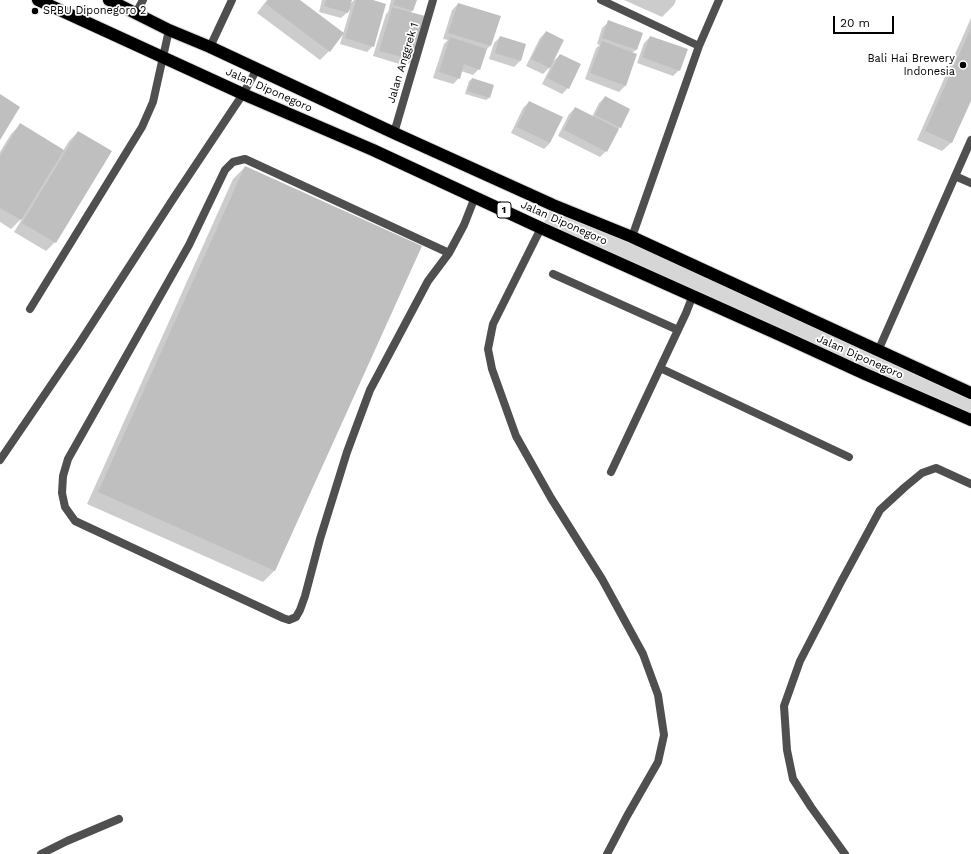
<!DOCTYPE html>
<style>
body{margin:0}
#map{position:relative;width:971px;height:854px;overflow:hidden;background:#fff;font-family:"Work Sans",sans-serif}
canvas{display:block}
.scale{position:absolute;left:833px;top:16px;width:61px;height:18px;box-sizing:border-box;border:2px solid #000;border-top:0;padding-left:5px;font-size:12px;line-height:14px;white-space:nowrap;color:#000;-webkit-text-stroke:3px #fff;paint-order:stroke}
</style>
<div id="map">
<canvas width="971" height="854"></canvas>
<div class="scale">20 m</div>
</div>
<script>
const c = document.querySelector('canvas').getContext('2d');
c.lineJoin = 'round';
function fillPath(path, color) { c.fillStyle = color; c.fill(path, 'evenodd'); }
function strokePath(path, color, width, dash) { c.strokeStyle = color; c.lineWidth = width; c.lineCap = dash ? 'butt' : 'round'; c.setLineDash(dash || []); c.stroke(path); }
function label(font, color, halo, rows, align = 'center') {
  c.font = font + ' "Work Sans",sans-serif'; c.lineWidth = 3.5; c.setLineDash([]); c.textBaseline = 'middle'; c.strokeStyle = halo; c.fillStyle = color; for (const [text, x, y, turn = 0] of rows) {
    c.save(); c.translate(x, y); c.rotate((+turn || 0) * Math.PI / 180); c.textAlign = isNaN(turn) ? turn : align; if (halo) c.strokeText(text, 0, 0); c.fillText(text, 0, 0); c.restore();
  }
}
fillPath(new Path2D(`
 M553,205L971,393V420L541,228Z`), '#d6d6d6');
fillPath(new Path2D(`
 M267,0H299L329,51L320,60L257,13Z
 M322,0H351L349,5L354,0H369L373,46L367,52L340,44L350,10L341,18L319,12Z
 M391,0H416L413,10L410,13L412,60L406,66L373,56L386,14L388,12Z
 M624,0H676L674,5L662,17Z
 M458,4L490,46L485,51L479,69L473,75L461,71L459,78L453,84L433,78L444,44L448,40L443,39L452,10Z
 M971,18V99L952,142L942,151L917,140Z
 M609,22L636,50L632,53L636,55L625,86L619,92L585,79L596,48L600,45L597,44L602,28Z
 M546,32L552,62L560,55L568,88L562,94L542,84L551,66L543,74L526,66L540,38Z
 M500,37L525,45L520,61L514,67L489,59L494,43Z
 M650,37L679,70L673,76L637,63L644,43Z
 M472,79L489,98L486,100L465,94L469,81Z
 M605,97L620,127L617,130L606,151L600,157L558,136L569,114L575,108L592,117L599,103Z
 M529,102L550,143L544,149L511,133L523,108Z
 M20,125L63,151L69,141L78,132L55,242L46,251L14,232L22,219H21L11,229L0,222V152L11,134Z
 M245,167L275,570L263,582L87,504L233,179Z`), '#0003');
fillPath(new Path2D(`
 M268,0H300L344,33L330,52L266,4Z
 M326,0H352L348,13L324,6Z
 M356,0H373L386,4L374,47L345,38Z
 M395,0H417L413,11L393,5Z
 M458,3L501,16L491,46L448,33Z
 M392,7L425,16L413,60L379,51Z
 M608,20L643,33L637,50L602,38Z
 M971,28V101L952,143L925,131Z
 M546,31L564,40L550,68L531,59Z
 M500,36L526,44L521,61L495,53Z
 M650,36L688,49L680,71L642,57Z
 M450,37L487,49L480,70L464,64L460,79L439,72Z
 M602,41L637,54L626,86L590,73Z
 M560,54L581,64L569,89L547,78Z
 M472,78L494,85L490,98L467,91Z
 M0,94L20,107L0,140Z
 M605,96L630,109L621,128L595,115Z
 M529,101L563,117L550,143L517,127Z
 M575,107L619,129L607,152L564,130Z
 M20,123L64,150L21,220L0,208V156Z
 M78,131L112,151L56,243L22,223Z
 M245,166L422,246L275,571L98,492Z`), '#bfbfbf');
const highway = new Path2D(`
 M38,0L243,94L373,150L541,228L780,335L865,374L971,420
 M109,0L169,30L210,47L394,133L553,205L632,237L971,393`);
strokePath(highway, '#dbdbdb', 14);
strokePath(new Path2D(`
 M136,13L143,0
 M210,47L232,0
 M955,176L971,183
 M541,228L493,324L488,349L492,369L516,436L551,498L602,579L643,654L658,695L664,735L658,762L627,816L607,854
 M449,253L245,159L233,162L225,170L189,245L68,459L63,476L62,493L65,507L75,521L283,618L289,620L296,617L300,610L305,596L320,539L347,452L370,390L428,281L449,253L464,225L475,197
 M553,274L678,330
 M878,351L971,140
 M660,368L849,457
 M611,472L686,313L693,295
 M41,854L67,841L119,819
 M845,854L811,807L793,779L787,750L784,706L800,661L841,582L880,510L905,487L922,473L936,468L971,484`), '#4f4f4f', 8);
strokePath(new Path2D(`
 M601,0L699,46L632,237
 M699,46L719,0
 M394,133L433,0
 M30,309L142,127L153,102L169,30
 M0,460L77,347L175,196L243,94L257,69`), '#4f4f4f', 8);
strokePath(highway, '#000', 12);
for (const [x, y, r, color] of [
 [35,11,4,"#000"],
 [963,65,4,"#000"]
]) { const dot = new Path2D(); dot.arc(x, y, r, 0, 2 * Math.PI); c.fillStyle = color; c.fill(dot); strokePath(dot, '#fff', 1.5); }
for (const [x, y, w] of [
 [504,210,14]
]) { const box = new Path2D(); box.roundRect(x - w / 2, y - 8, w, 16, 3); c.fillStyle = '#fff'; c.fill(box); strokePath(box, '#000', 1); }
label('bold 10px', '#000', null, [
 ["1",504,210]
]);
label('11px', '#000', '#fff', [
 ["SPBU Diponegoro 2",43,11],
 ["Bali Hai Brewery",955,59,"right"],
 ["Indonesia",955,72,"right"]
], 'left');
label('11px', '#000', '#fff', [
 ["Jalan Anggrek 1",403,63,-73],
 ["Jalan Diponegoro",269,90,24],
 ["Jalan Diponegoro",564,223,24],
 ["Jalan Diponegoro",860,357,24]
]);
</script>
